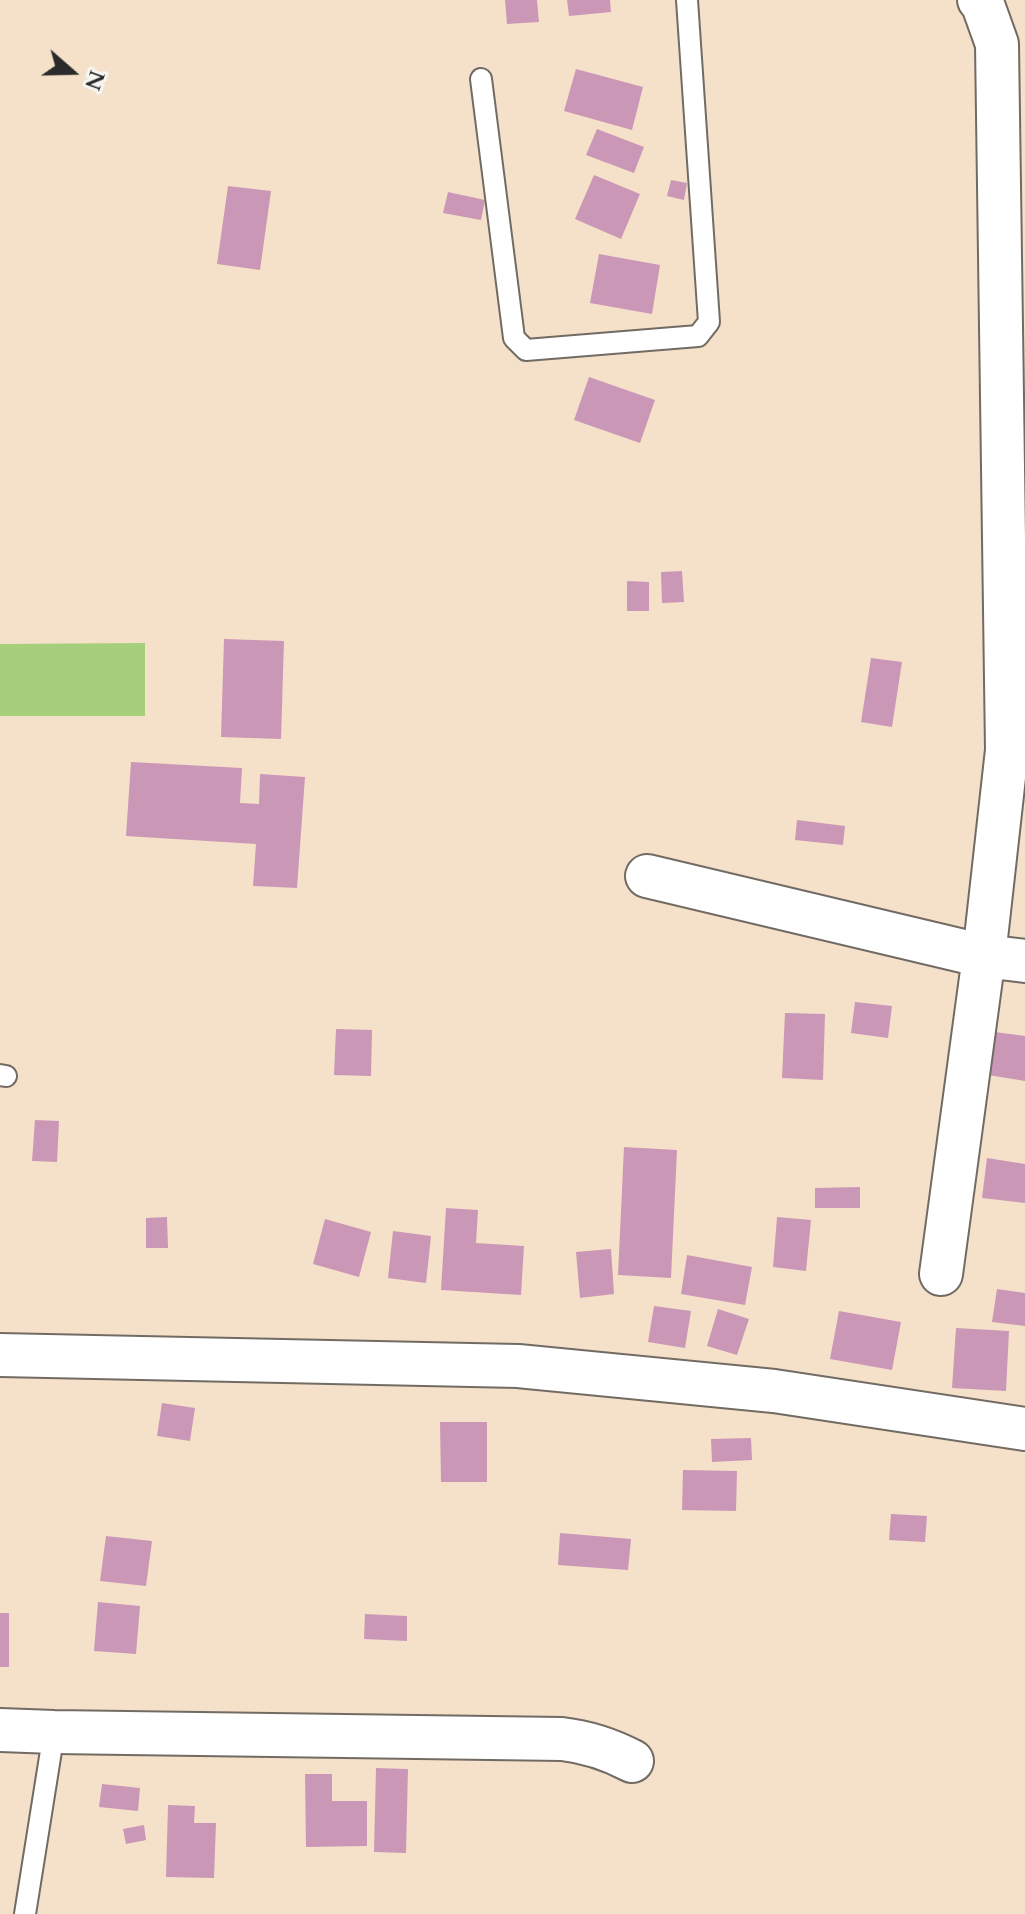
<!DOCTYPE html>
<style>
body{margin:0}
#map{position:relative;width:1025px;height:1914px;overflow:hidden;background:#f5e1ca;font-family:Cardo,serif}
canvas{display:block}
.north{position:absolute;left:32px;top:32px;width:80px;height:80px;-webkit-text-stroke:6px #f6f6f2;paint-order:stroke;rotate:110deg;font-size:22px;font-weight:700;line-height:32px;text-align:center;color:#2b2b2b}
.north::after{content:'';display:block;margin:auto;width:28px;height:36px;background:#2b2b2b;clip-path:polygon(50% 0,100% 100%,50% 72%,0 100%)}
</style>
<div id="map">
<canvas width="1025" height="1914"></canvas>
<div class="north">N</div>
</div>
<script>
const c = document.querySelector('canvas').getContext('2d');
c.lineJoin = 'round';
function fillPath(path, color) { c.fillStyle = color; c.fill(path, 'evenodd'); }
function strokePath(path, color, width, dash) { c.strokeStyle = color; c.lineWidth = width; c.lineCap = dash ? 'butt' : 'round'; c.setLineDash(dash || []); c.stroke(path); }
fillPath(new Path2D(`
 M145,643V716H0V644Z`), '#a6cf7b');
fillPath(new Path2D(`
 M505,0H537L539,22L507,24Z
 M567,0H610L611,12L569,16Z
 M576,69L643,87L632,130L564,111Z
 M597,129L644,147L634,173L586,155Z
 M594,175L640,194L621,239L575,219Z
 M671,180L687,183L684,200L667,196Z
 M228,186L271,191L260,270L217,264Z
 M448,192L485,200L481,220L443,213Z
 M599,254L660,265L652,314L590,303Z
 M589,377L655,400L640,443L574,420Z
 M682,571L684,602L662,603L661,572Z
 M627,581L649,582V611H627Z
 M224,639L284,641L281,739L221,737Z
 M871,658L902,662L892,727L861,722Z
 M131,762L242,768L240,803L259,804L260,774L305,777L297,888L253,886L256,844L126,836Z
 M797,820L845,826L843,845L795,840Z
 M855,1002L892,1006L888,1038L851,1033Z
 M785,1013L825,1014L823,1080L782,1078Z
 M336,1029L372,1030L371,1076L334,1075Z
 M995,1032L1025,1036V1081L988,1075Z
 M35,1120L59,1121L57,1162L32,1161Z
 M624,1147L677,1150L671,1278L618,1275Z
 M987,1158L1025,1164V1203L982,1198Z
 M860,1187V1208H815V1188Z
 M446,1208L478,1210L476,1243L524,1246L521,1295L441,1290Z
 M167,1217L168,1248H146V1218Z
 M777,1217L811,1220L806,1271L773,1267Z
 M325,1219L371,1232L359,1277L313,1264Z
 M393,1231L431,1236L426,1283L388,1278Z
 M611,1249L614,1294L580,1298L576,1252Z
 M687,1255L752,1267L745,1305L681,1294Z
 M997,1289L1025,1293V1326L992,1322Z
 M654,1306L691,1311L685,1348L648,1342Z
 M718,1309L749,1319L737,1355L707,1346Z
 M839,1311L901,1322L892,1370L830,1359Z
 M956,1328L1009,1331L1006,1391L952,1388Z
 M162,1403L195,1408L190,1441L157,1436Z
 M440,1422H487V1482H441Z
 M751,1438L752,1460L712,1462L711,1439Z
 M683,1470L737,1471L736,1511L682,1510Z
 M891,1514L927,1516L925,1542L889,1540Z
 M560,1533L631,1539L628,1570L558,1565Z
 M106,1536L152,1541L146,1586L100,1581Z
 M98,1602L140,1606L136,1654L94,1651Z
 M0,1613H9V1667H0Z
 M365,1614L407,1616V1641L364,1639Z
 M376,1768L408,1769L406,1853L374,1852Z
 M305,1774H332V1801H367V1846L306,1847Z
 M102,1784L140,1788L138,1811L99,1807Z
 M168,1805L195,1806L194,1823H216L214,1878L166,1877Z
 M144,1825L146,1840L126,1844L123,1829Z`), '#cb97b6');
const lane = new Path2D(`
 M481,79L514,338L526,350L698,336L709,322L687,0
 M0,1075L6,1076
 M25,1914L54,1732`);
const street = new Path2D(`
 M647,876L984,956L1025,961
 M941,1274L984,956L1007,750L997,44L983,5L979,0
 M0,1355L518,1366L774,1391L1025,1429
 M0,1730L54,1732L562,1739C588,1742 609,1749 632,1761`);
strokePath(lane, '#726b63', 24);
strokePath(street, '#726b63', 46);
strokePath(lane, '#fff', 20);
strokePath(street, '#fff', 42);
</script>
